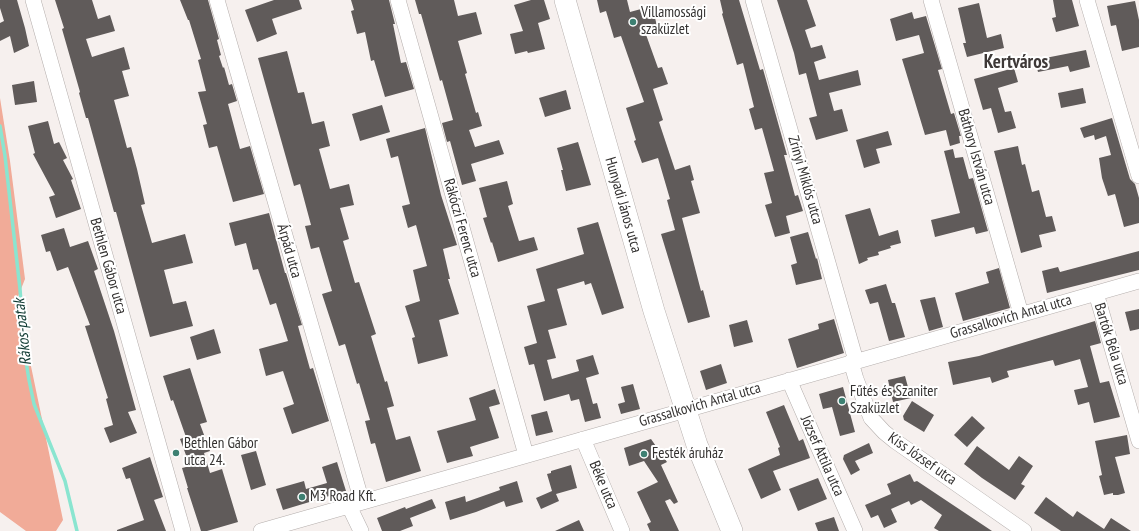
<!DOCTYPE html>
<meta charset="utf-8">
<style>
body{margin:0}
canvas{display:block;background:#f6f0ee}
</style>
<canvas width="1139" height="531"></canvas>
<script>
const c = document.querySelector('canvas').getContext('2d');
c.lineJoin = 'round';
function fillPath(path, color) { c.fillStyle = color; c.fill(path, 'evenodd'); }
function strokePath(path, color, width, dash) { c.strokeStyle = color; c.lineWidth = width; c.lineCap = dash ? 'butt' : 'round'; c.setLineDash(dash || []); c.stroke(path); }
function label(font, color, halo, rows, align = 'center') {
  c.font = font + ' "PT Sans Narrow",sans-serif'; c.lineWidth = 4; c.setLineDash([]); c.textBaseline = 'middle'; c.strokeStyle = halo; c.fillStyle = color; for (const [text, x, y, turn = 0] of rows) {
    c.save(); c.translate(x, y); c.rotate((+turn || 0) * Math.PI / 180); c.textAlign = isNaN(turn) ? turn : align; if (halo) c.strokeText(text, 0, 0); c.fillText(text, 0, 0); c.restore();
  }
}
fillPath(new Path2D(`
 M0,98L10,161L25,279L17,299L63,520L56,531H26L0,512Z`), '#f1ab98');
strokePath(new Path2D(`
 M0,126L5,156L20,289L25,355L29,380L34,404L65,481L77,531`), '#8ae5d0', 3.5);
fillPath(new Path2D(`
 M0,0H17L25,28L29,46L14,53L10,36L0,41V23L4,21L0,8Z
 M55,0H92L98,19L110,15L115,31L86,39L92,57L124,47L130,69L122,71L129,96L114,100L127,148L131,147L137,169L145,204L141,205L152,243L185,234L193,263L164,270L173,304L186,301L193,326L150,337L116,212H114L88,118H86L79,93L80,92L62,29L64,28Z
 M180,0H208L219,39L217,40L221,55L219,56L223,68L224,67L229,85L232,84L237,101L228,104L240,149L250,146L264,194L233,202L217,146L209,148L203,125L207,124L198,92L206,91L198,60L201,59L189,20H188Z
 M274,0H299L302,9L272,19L277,34L257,42L245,10Z
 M351,0H389L395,24H393L401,63L406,62L414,89L385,97L374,60L371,61L365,32L357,34L351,11L354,10Z
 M415,0H454L458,16L476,12L482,34L458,41L467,73L465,74L476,113L478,112L482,126L469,130L475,147L499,140L504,154L471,164L476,181L462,185L450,141L447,142L442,123L453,120L442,80L440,81L421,14H419Z
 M531,0H544L550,19L538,23L545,49L528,53L527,51L515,54L510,34L523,31L514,5Z
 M597,0H627L630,12L652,6L657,26L644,29L658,68L662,67L668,84L653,89L663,120L659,122L675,170L690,165L694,180L691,181L700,213L682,218L701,291L703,290L710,317L688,323L661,234L675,230L667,200L670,199L658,158L642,163L634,141L636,140L626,108L644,102L621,36L614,38L606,11L600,13Z
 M720,0H739L760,70L763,69L787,155H784L795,196L798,195L803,211L786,216L790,233L775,237L765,205L772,203L764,173L774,171L762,128L755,130L749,109L754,107L743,63L737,65L722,14L723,13Z
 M777,0H807L816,26L805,30L811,48L822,45L826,58L814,62L819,80L858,70L861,85L829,93L834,111L842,109L848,131L816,140L809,118L817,116L806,73L799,75L794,53Z
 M1053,0H1072L1079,26L1056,32L1052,18L1056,17Z
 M1135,1L1139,20V47L1122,51L1116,25L1111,26L1107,6Z
 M979,3L987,38L1001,34L1004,48L967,57L963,43H966L958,8Z
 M912,12L914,19L926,16L942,69L938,70L951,114L954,113L961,136H959L960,143L950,146L946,130L925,135L902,59L924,53L919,35L896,41L890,19Z
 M1086,50L1090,67L1070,72L1068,66L1038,72L1035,60Z
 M287,51L298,93L304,92L312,124L324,121L330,146L319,149L330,189L349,184L354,205L340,208L349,239L343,241L355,283L359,282L376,334L371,336L385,382L387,381L394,406L387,408L396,440L410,436L421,471L386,482L375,443L371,444L365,421L370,420L359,383L357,384L345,344L339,346L322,294L332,291L319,247L311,249L305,226L311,225L300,184L294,186L258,58Z
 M1014,68L1018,82L998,88L1005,112L1011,111L1016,128L998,133L991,108L983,110L974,79Z
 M34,81L37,102L15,105L12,85Z
 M1083,88L1086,103L1061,108L1058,93Z
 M566,90L571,109L545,117L539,98Z
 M382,105L390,132L360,141L352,114Z
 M1112,118L1130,179L1135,184L1139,198V223L1124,227L1115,194L1108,196L1102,178L1099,158L1111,155L1106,136L1095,140L1094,135L1084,138L1080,128Z
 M48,121L54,144L59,142L67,158L63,160L73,179L71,180L81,209L56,218L49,197L55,195L33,154L35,153L28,126Z
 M425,128L441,195L457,245L443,249L450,279H448L459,314L439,320L448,356L418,364L412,338L415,337L405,306L420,301L413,270L427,266L416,225L408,228L402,206L410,204L398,156L391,158L386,139Z
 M888,131L892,145L876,149L880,163L864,168L856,140Z
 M578,142L591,185L566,191L561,170H563L557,148Z
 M1018,146L1022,165L1025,164L1032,192L1039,190L1046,217L1052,216L1056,231L1039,235L1042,247L1021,253L994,151Z
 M953,149L955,158L963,157L969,179L973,178L988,231L976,234L974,227L935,237L931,220L960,213L944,151Z
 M507,181L513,204L508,206L519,241L534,237L538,250L498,262L492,242L491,243L483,218L487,217L479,188Z
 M870,208L879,236L898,230L901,243L890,246L891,248L878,252L879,255L867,258L868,260L859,264L845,215Z
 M269,213L285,273H286L302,325L298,326L310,369L313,368L329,421L292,434L283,408L294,404L283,371L266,376L259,349L288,341L276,303L270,305L258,269L253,270L246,243L235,246L229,223Z
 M598,222L624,308L602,315L591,283L585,285L584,281L557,289L567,325L548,330L556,358L547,360L552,379L579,371L576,360L593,355L599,374L586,378L593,404L597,403L601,418L585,422L579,399L571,401L569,394L544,401L534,364L529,365L524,347L537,343L527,306L545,301L536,269L584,254L577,228Z
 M64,228L70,247L88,241L98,269L94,271L114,331L136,410L128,412L137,433L110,443L104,428L113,425L106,399L108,398L85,326L90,325L68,267L57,271L50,251L46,252L41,235Z
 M808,232L816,259L817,258L822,279L796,285L791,265L797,263L790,237Z
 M1139,251V270L1047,293L1042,271L1058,267L1060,272Z
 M999,268L1010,308L963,321L955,293L989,283L986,272Z
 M886,284L892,303H895L905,337L889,341L878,302L870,304L865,290Z
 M935,297L943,327L929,331L920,300Z
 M1139,309V329L1130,331L1125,312Z
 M834,319L844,353L797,368L788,339L819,329L818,324Z
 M747,320L753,342L734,347L729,325Z
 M1095,321L1101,343L1090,346L1100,383L1109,381L1120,417L1094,423L1089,402L1078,405L1074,390L1088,387L1080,359L1055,366L1053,360L1007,371L1009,377L992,383L990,377L953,385L948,362L979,356Z
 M214,329L221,353L197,360L190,337Z
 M721,364L727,383L706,390L700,371Z
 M190,368L207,422L200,424L210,451L204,453L210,473L222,469L238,522L207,531H201L187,488H188L182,468L190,466L180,439L186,437L173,400L171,401L163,376Z
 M905,376L911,398L893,402L888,380Z
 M633,384L640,409L621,414L618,404L625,402L621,387Z
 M843,387L855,432L840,436L832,407L823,409L819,394Z
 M495,389L500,404L489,407L499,438L470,447L473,456L447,463L437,431L476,420L469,398Z
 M912,401L934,415L924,432L904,420L903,416Z
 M784,405L799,441L803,439L810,458L773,471L781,490L761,499L748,469L780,455L778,448L780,447L766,412Z
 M547,411L553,432L536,436L531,415Z
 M972,416L985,428L967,447L954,435Z
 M1127,435L1130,454L1115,457L1125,493L1118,495H1113V493L1104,495L1099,476L1102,475L1095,441Z
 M651,439L667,462L661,465L678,502L674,504L670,499L665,501L679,531H650L647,524L651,522L637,492L658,482L644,461L629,466L624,448Z
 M869,443L873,453L855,461L860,470L851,475L843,459L844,455Z
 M977,446L1009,470L1019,456L1033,466L1021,484L1025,486L1015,500L982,478L964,464Z
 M256,451L266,485L251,490L241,455Z
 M150,457L163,497L154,500L166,531H117V530L144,520L130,478L126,479L122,468Z
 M337,462L346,491L283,510L276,489L304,481L306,489L327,483L322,467Z
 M571,465L577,488L556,494L559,501L541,509L536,498L552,491L547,474L551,473V471Z
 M910,474L914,482L917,481L992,531H939L934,528L942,515L921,500L911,505L909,501L891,509L897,522L884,528L878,515L871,518L865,505L891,494L887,484Z
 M818,478L827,499L798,511L789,489Z
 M517,481L523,502L506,507L504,501L476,512L450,520L445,502L465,496L466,502L500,490L499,487Z
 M1046,497L1073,517L1077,511L1104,529L1111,518L1131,531H1061L1034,513Z
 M432,499L436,508L410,518L413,526L400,531H382L377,518L405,507L406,509Z
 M834,517L839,531H818L815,523Z
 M579,520L584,531H555Z`), '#605b5a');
const street = new Path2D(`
 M33,0L183,531
 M217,0L362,502
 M398,0L526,455
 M753,0L856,361
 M931,0L1021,314
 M1087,0L1139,176
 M1096,293L1139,441
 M851,362L856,379L871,418L884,432L895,441L1024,531
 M789,380L855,531
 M583,439L622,531
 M349,506L361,531
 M261,531L1139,281`);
const secondary = new Path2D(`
 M565,0L654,311L697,445L732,531`);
strokePath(street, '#b4aeac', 16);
strokePath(secondary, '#b4aeac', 22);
strokePath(street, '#fff', 15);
strokePath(secondary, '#fff', 21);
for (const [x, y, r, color] of [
 [633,22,4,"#3d8072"],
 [842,401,4,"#3d8072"],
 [176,453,4,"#3d8072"],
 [644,454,4,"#3d8072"],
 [302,497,4,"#3d8072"]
]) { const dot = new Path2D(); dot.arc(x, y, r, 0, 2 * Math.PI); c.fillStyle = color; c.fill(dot); strokePath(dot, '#fff', 1.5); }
label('15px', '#333130', '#fff', [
 ["Villamossági",641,13],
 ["szaküzlet",641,30],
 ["Fűtés és Szaniter",850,392],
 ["Szaküzlet",850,409],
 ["Bethlen Gábor",184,444],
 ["utca 24.",184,461],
 ["Festék áruház",652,454],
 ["M3 Road Kft.",310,497]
], 'left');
label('15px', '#333130', '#fff', [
 ["Báthory István utca",976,157,74],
 ["Zrínyi Miklós utca",805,180,74],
 ["Hunyadi János utca",623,205,74],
 ["Rákóczi Ferenc utca",462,228,74],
 ["Árpád utca",289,251,74],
 ["Bethlen Gábor utca",108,266,74],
 ["Grassalkovich Antal utca",1011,317,-16],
 ["Bartók Béla utca",1111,344,73],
 ["Grassalkovich Antal utca",700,405,-16],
 ["József Attila utca",822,456,66],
 ["Kiss József utca",922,459,35],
 ["Béke utca",603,485,67]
]);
label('italic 16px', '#103a32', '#fff', [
 ["Rákos-patak",23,332,-96]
]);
label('bold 19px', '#3e3938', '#fff', [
 ["Kertváros",1016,63]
]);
</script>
